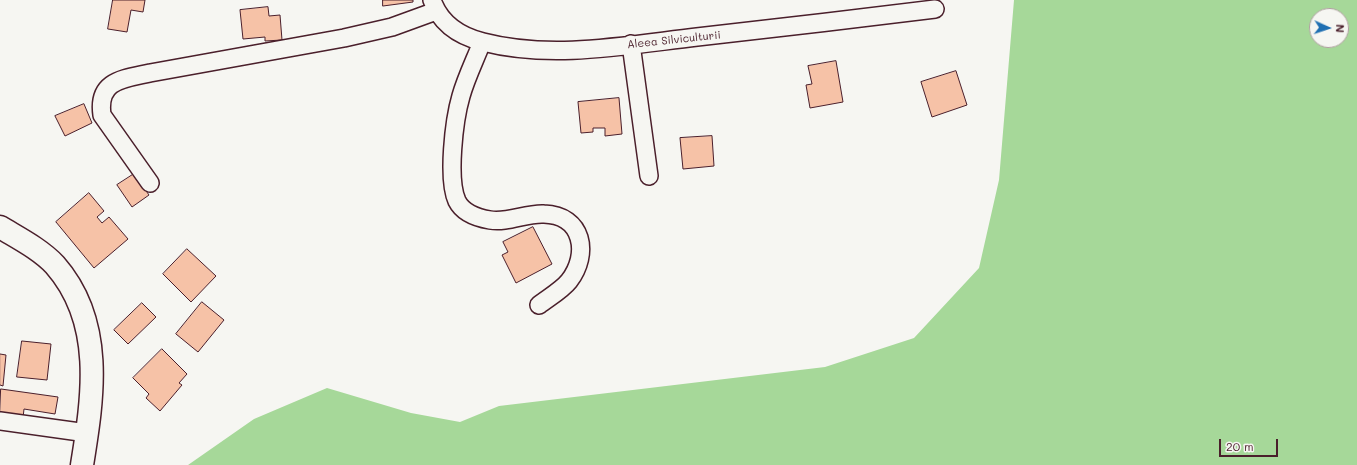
<!DOCTYPE html>
<style>
body{margin:0}
#map{position:relative;width:1357px;height:465px;overflow:hidden;background:#f6f6f2;font-family:Mali,sans-serif}
canvas{display:block}
.north{position:absolute;left:1309px;top:8px;width:40px;height:40px;box-sizing:border-box;background:#f6f6f2;border:1px solid #b1a0a2;border-radius:50%;rotate:93deg;font-size:11px;font-weight:700;line-height:16px;text-align:center;color:#4a1f2b}
.north::after{content:'';display:block;margin:auto;width:14px;height:18px;background:#1f6fb2;clip-path:polygon(50% 0,100% 100%,50% 72%,0 100%)}
.scale{position:absolute;left:1219px;top:439px;width:59px;height:18px;box-sizing:border-box;border:2px solid #4a1f2b;border-top:0;padding-left:5px;font-size:12px;line-height:14px;white-space:nowrap;color:#4a1f2b;-webkit-text-stroke:3px #f6f6f2;paint-order:stroke}
</style>
<div id="map">
<canvas width="1357" height="465"></canvas>
<div class="north">N</div>
<div class="scale">20 m</div>
</div>
<script>
const c = document.querySelector('canvas').getContext('2d');
c.lineJoin = 'round';
function fillPath(path, color) { c.fillStyle = color; c.fill(path, 'evenodd'); }
function strokePath(path, color, width, dash) { c.strokeStyle = color; c.lineWidth = width; c.lineCap = dash ? 'butt' : 'round'; c.setLineDash(dash || []); c.stroke(path); }
function label(font, color, halo, rows, align = 'center') {
  c.font = font + ' Mali,sans-serif'; c.lineWidth = 3.5; c.setLineDash([]); c.textBaseline = 'middle'; c.strokeStyle = halo; c.fillStyle = color; for (const [text, x, y, turn = 0] of rows) {
    c.save(); c.translate(x, y); c.rotate((+turn || 0) * Math.PI / 180); c.textAlign = isNaN(turn) ? turn : align; if (halo) c.strokeText(text, 0, 0); c.fillText(text, 0, 0); c.restore();
  }
}
fillPath(new Path2D(`
 M1014,0H1357V465H188L254,419L327,388L411,413L460,422L499,406L825,367L914,338L979,268L999,180ZM1317,16H1341V40H1317Z`), '#a6d899');
const building = new Path2D(`
 M113,0H145L143,12L131,10L127,32L108,29Z
 M383,0H413V2L383,6Z
 M268,7L269,16L280,15L282,40L265,41V37L243,39L240,10Z
 M836,61L843,102L810,108L806,85L812,84L808,66Z
 M956,71L967,105L932,117L921,82Z
 M619,98L622,134L605,136V128H593V132L581,133L578,102Z
 M84,104L92,123L65,136L55,116Z
 M712,136L714,166L683,169L680,138Z
 M134,174L149,195L132,207L117,185Z
 M89,193L104,211L97,217L102,223L109,217L128,239L94,268L56,222Z
 M533,227L552,264L516,283L502,255L508,252L503,242Z
 M187,249L216,276L191,302L163,274Z
 M202,302L224,320L198,352L176,334Z
 M142,303L156,317L128,344L114,330Z
 M22,341L51,344L47,380L17,377Z
 M162,349L187,374L179,383L182,385L160,411L146,398L149,394L133,378Z
 M0,354L6,355L3,386L0,385Z
 M1,389L58,397L55,414L24,409L23,418L0,414Z`);
fillPath(building, '#f6c2a7');
strokePath(building, '#4a1f2b', 1);
const minor = new Path2D(`
 M432,0C440,23 459,36 483,42C552,60 628,45 697,37C776,28 856,19 935,9
 M482,42C475,60 466,78 461,96C454,120 447,179 457,201C463,213 478,218 490,220C508,223 526,213 544,214C583,215 590,254 569,281C562,290 548,298 539,305
 M631,44L649,176
 M150,183L102,115C97,80 123,79 150,73L344,38L392,27L436,11
 M0,421L87,433`);
const secondary = new Path2D(`
 M0,227C18,238 40,249 55,265C105,322 93,397 82,465`);
strokePath(minor, '#4a1f2b', 20);
strokePath(secondary, '#4a1f2b', 25);
strokePath(minor, '#f6f6f2', 17);
strokePath(secondary, '#f6f6f2', 22);
label('11px', '#4a1f2b', '#f6f6f2', [
 ["Aleea Silviculturii",674,40,-6]
]);
</script>
